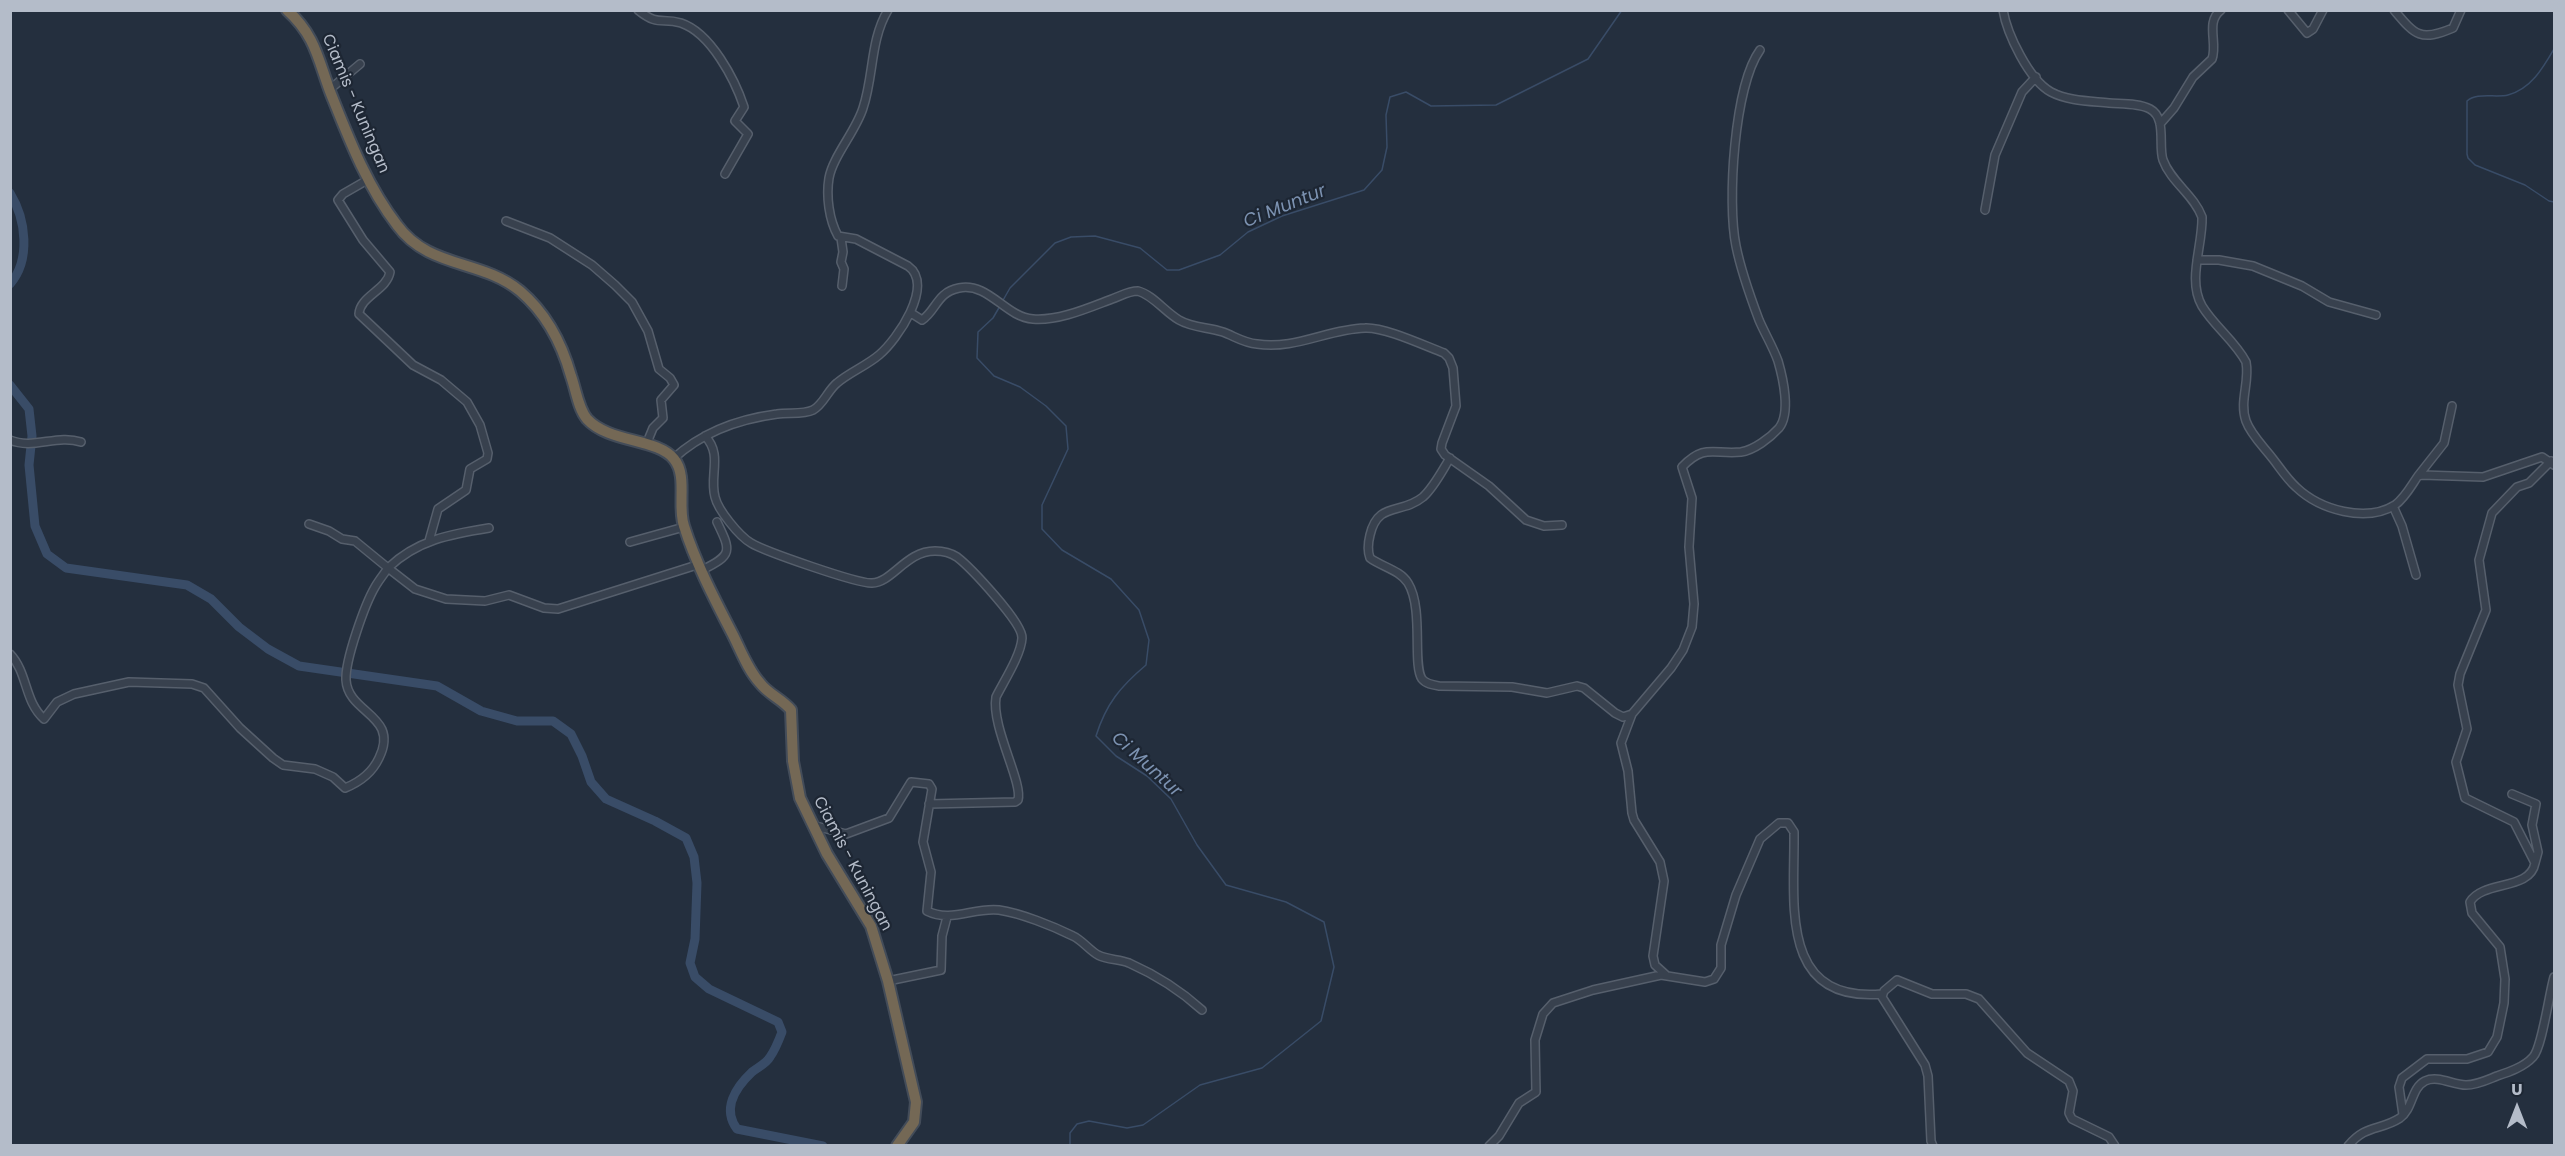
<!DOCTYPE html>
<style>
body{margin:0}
#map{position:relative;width:2565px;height:1156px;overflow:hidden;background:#242f3e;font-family:Poppins,sans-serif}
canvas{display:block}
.frame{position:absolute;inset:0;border:12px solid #b4bcc9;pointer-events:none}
.north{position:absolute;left:2487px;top:1078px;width:60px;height:60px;-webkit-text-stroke:4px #1d2633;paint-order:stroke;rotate:0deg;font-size:16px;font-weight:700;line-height:24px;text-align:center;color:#b4bcc9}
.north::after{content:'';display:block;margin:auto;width:21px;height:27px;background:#b4bcc9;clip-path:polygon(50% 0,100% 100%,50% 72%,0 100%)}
</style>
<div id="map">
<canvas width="2565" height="1156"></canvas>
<div class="frame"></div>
<div class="north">U</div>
</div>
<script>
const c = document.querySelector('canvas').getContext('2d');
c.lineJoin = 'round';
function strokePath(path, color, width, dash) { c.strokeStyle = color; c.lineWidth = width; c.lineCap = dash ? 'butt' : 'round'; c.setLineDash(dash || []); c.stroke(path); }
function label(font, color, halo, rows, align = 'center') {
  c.font = font + ' Poppins,sans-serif'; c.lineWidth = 4.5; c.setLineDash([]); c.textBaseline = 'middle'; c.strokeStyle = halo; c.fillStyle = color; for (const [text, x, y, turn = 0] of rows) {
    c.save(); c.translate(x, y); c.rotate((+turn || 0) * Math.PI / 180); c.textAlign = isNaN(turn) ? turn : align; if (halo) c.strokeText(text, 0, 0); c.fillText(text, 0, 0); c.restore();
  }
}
strokePath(new Path2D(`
 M2554,49C2543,68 2531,89 2508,95C2496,98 2476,92 2467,101V154L2468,158L2475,165L2525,185L2549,201L2554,202
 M1002,302L1010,288L1055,243L1071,237L1095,236L1140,248L1167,270H1179L1220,255L1248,232L1282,216L1364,190L1382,170L1387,147L1386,115L1390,97L1406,92L1431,106L1496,105L1588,59L1622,10
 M1000,306L993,318L978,332L977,358L994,376L1020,387L1046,406L1066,426L1068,449L1042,505V529L1062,550L1111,579L1139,610L1149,640L1146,665C1120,687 1106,704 1096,736L1116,756L1147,776L1171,799L1197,845L1226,885L1286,902L1324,922L1334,967L1321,1021L1262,1068L1200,1085L1143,1125L1127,1128L1089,1121L1077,1124L1070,1133V1146`), '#394c67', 1.5);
strokePath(new Path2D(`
 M10,193C26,219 31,260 10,284
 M10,385L29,409L32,436L29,465L35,526L47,554L66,568L187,585L211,599L239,627L268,649L299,666L437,686L481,711L517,721H553L571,734L582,756L591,782L606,799L655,821L686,838L694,857L697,883L695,939L690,963L695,977L709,989L778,1022L782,1032C779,1040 775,1050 770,1057C766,1064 758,1067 752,1072C735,1088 722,1109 737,1129L823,1146`), '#394c67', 9);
const minor = new Path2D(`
 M638,10C659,27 661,17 681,23C711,33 735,80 744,107L735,121L748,134L725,174
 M2003,10C2007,34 2029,80 2051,92C2068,101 2090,101 2109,103C2121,104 2139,103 2150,109C2167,118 2158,145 2163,160C2171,182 2194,195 2202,217C2203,245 2187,280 2202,306C2214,326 2235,341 2246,362C2250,382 2239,401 2246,421C2251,435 2264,447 2273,459C2280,468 2287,479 2296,487C2320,510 2366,523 2395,505C2405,498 2411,486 2418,476L2422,475L2483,477L2542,457L2554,465
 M2288,10L2307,33L2313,29L2323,10
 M2394,10C2415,35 2420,42 2453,28L2461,10
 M329,90L360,64
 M2160,124L2174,108L2193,77L2212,59C2218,43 2205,22 2221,10
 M369,179L343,194L338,200L363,240L390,272C387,290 360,296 359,314L413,365L441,380L467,402L480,425L488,453L487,459L470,469L466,490L438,509L429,541
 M1985,210L1995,155L2022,92L2036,77
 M506,221L550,238L592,265L615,285L632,302L648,331L659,369L670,378L674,385L661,400L663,418L653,428L646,445
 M841,238L843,252L841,262L844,269L842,286
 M2197,260H2219L2253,266L2302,286L2329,302L2376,315
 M911,313L922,320C936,311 937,292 959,288C989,282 1005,317 1033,319C1059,321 1088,308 1112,299C1121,296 1128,291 1138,291C1153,295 1165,312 1179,320C1193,328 1208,327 1223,332C1234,336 1244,343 1257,344C1295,350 1328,329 1365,328C1385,327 1425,346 1444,353L1449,358L1453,368L1456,406L1442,443L1441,449L1445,455L1489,486L1526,520L1544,526L1562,525
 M705,436C723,455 709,475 715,497C718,510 739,536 751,543C764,551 858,584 872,583C893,582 906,551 935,551C942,551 951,553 957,557C970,567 1023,623 1022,638C1021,655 1004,681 996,697C991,727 1023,782 1018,800L1015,802L929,804
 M10,440C33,450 57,434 81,442
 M1450,458C1442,471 1434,487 1423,497C1401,515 1378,501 1370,535C1368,543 1367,550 1370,558C1382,567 1400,570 1408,583C1424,609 1412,664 1422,679C1426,684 1433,685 1439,686L1512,687L1547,693L1577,686L1584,688L1615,713L1623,717L1632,714L1671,668L1683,650L1692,627L1694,604L1689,547L1692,498L1682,467C1705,443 1714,455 1741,452C1754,450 1770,438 1779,428C1791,413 1783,378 1778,361C1773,347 1765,334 1759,320C1750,296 1741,271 1736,246C1727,203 1734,86 1760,50
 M673,459C701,433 739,419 777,414C788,412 803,415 813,410C823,405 828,390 837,383C850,372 866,366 879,355C897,340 935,285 908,266L856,239L838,236C829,220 826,196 829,178C833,156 856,131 863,108C874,75 870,40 888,10
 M2418,476L2444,443L2452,406
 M2393,506L2402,526L2416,575
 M309,524L329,531L342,539L355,541L388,568C417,540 451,534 489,528
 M630,542L684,527
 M702,570C733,555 731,551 717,522
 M10,654C28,673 24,701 44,719L57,702L74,694L129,682L192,684L204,688L240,728L273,758L283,765L315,769L333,777L345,788C360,782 372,773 379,758C400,715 348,714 346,680C345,660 365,604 375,587C379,580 384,574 388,568L415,589L446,599L485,601L509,595L544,608L558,609L700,564
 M1632,714L1621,743L1628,771L1632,813L1634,820L1660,862L1664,881L1653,956L1655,965L1666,975
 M2512,794L2536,804L2532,825L2538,852L2535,863
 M812,825L846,834L889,818L911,782L929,784L932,789L923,842L931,872L927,911C951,923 974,907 999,910C1020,913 1053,926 1073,936C1082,940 1089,950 1098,955C1108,960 1119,959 1129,963C1156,975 1180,990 1202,1010
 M888,981L941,970L942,936L947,917
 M2403,1115L2399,1087L2402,1078L2427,1059H2467L2488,1052L2497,1037L2504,1003L2505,979L2500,947L2472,913L2470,902C2483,880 2530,891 2535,863L2514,822L2465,798L2456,762L2467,729L2458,685L2460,674L2486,610L2479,560L2492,513L2517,487L2529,483L2551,461
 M1489,1146L1499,1136L1519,1103L1536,1092L1535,1040L1543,1014L1553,1003L1593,990L1661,975L1705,982L1714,979L1721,968V945L1736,895L1760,839L1779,823H1788L1794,832C1795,902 1778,1003 1882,994
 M1933,1146L1931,1141L1928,1076L1925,1065L1882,997L1884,991L1897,980L1932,994H1966L1979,999L2027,1053L2069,1081L2073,1091L2069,1113L2072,1119L2109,1137L2115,1146
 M2348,1146C2366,1124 2380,1131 2400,1118C2413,1109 2411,1088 2425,1081C2438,1075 2453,1085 2466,1085C2477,1085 2487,1080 2497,1076C2509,1072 2524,1067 2533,1057C2542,1048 2549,994 2554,977`);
const highway = new Path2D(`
 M287,10C316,36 318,60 331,94C349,139 367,186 397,225C429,269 481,259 520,291C546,313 562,344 571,376C576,390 578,408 587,419C609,443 657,438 674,459C688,476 677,506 684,526C696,564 715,600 733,635C741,651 748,670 760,683C768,694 782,699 791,710L793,761L800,798L827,854L871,926L888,981L916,1102L914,1122L897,1146`);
strokePath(minor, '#565f6c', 10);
strokePath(highway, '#434c59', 14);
strokePath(minor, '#38414e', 7);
strokePath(highway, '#746855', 10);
label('16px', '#b4bcc9', '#1d2633', [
 ["Ciamis - Kuningan",355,104,67],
 ["Ciamis - Kuningan",852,864,62]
]);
label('italic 18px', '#7c92b1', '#1d2633', [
 ["Ci Muntur",1285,207,-22],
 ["Ci Muntur",1146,765,42]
]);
</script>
